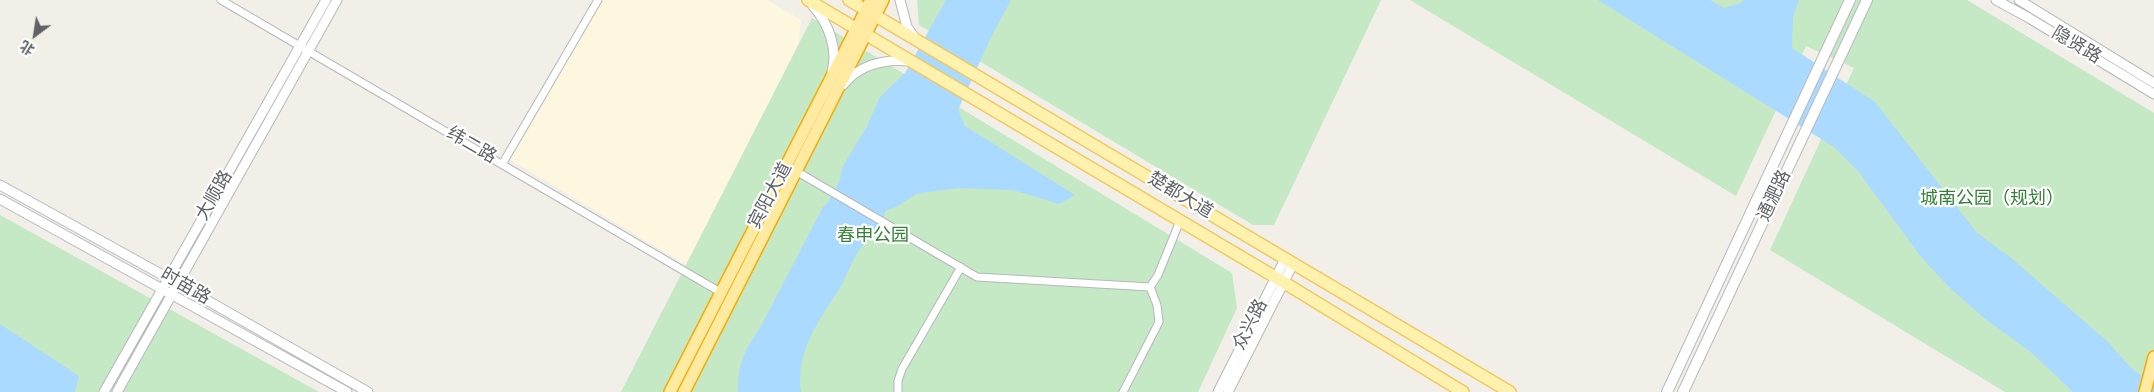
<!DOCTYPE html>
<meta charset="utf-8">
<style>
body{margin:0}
#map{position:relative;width:2154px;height:392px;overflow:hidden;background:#f1efe8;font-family:Jost,"Noto Sans SC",sans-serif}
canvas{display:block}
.north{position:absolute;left:10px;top:10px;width:50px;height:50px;-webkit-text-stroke:4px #fff;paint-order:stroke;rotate:211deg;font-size:14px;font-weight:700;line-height:20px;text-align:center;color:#5f6368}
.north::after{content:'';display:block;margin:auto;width:18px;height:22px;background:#5f6368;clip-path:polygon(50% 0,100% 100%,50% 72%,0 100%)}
</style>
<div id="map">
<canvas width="2154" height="392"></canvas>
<div class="north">北</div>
</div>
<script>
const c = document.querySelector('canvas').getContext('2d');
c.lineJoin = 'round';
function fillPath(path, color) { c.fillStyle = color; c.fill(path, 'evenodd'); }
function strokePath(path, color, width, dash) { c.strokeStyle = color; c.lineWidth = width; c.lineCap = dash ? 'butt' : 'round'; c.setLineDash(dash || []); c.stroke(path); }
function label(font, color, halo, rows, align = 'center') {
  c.font = font + ' Jost,"Noto Sans SC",sans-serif'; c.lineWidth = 4.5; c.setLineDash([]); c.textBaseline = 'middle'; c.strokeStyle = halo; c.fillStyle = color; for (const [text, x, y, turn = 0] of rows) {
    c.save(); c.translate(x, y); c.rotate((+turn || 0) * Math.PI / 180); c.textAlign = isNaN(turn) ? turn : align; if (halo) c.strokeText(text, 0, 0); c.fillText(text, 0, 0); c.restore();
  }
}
fillPath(new Path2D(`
 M600,0H767L801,20L796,68L693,269L506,157Z`), '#fef7e0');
fillPath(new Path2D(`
 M917,0H1381L1274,225H1253L919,25Z
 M1410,0H1967L2154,113V392H2005L1770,250L1854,68L1806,46L1736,196Z
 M812,18L1232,273L1237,308L1198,392H621Z
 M0,215L319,392H0Z`), '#c5e8c5');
fillPath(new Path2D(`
 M946,0H1011L991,37L958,110L965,126L1075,195L1059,204L1013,190L958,188L916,194L898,206L885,211L881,231C875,236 868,240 863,245C853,256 848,274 841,286C820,320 795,350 801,392H738C738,363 744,351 760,328L823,207L828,202L839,182L843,166L866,128L880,97L905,73Z
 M1598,0H1710L1724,8L1741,3L1744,0H1799L1793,17L1792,48L1875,102L1977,233L2010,257L2108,342L2130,367L2154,385V392H2073L2032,353L1984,318L1948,286L1922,258L1858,171L1834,147Z
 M0,324L79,376L75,392H0Z`), '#aadaff');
const minor = new Path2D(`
 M221,0L720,292
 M504,161L598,0
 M796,171L977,277L1150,287L1158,275L1180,221
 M898,392V381L902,369L961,267
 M1123,392L1159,322L1157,305L1150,287`);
const tertiary = new Path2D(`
 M900,0L907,27L915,38
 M1996,0L2029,18L2154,94
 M2019,0L2154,83
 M813,6C829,24 838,49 832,72
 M843,85C859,65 884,59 909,61
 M0,185L168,278L368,392
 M0,199L347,392
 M104,392L326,0
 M117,392L337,0
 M1218,392L1285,259
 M1228,392L1293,264`);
const secondary = new Path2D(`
 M1667,392L1850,0
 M1683,392L1867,0`);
const primary = new Path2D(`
 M808,0L1275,277L1463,392
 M849,0L1510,392`);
const trunk = new Path2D(`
 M670,392L871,0
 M684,392L883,0
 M2145,392L2154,357`);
strokePath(minor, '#b5b8bc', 9);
strokePath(tertiary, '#b5b8bc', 11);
strokePath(secondary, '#b6babf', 12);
strokePath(primary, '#f2c960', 14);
strokePath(trunk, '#f9ab00', 14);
strokePath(minor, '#fff', 7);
strokePath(tertiary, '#fff', 9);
strokePath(secondary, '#fff', 10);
strokePath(primary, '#fff2af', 11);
strokePath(trunk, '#feeaa1', 11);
label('18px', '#5f6368', '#fff', [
 ["隐贤路",2076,46,31],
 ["纬二路",471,146,30],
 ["大顺路",215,196,-60],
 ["宾阳大道",771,196,-62],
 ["楚都大道",1180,196,31],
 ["通淝路",1775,196,-65],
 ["时苗路",185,287,30],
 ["众兴路",1251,325,-63]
]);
label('18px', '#348238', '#fff', [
 ["城南公园（规划）",1992,200],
 ["春申公园",873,237]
]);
</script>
